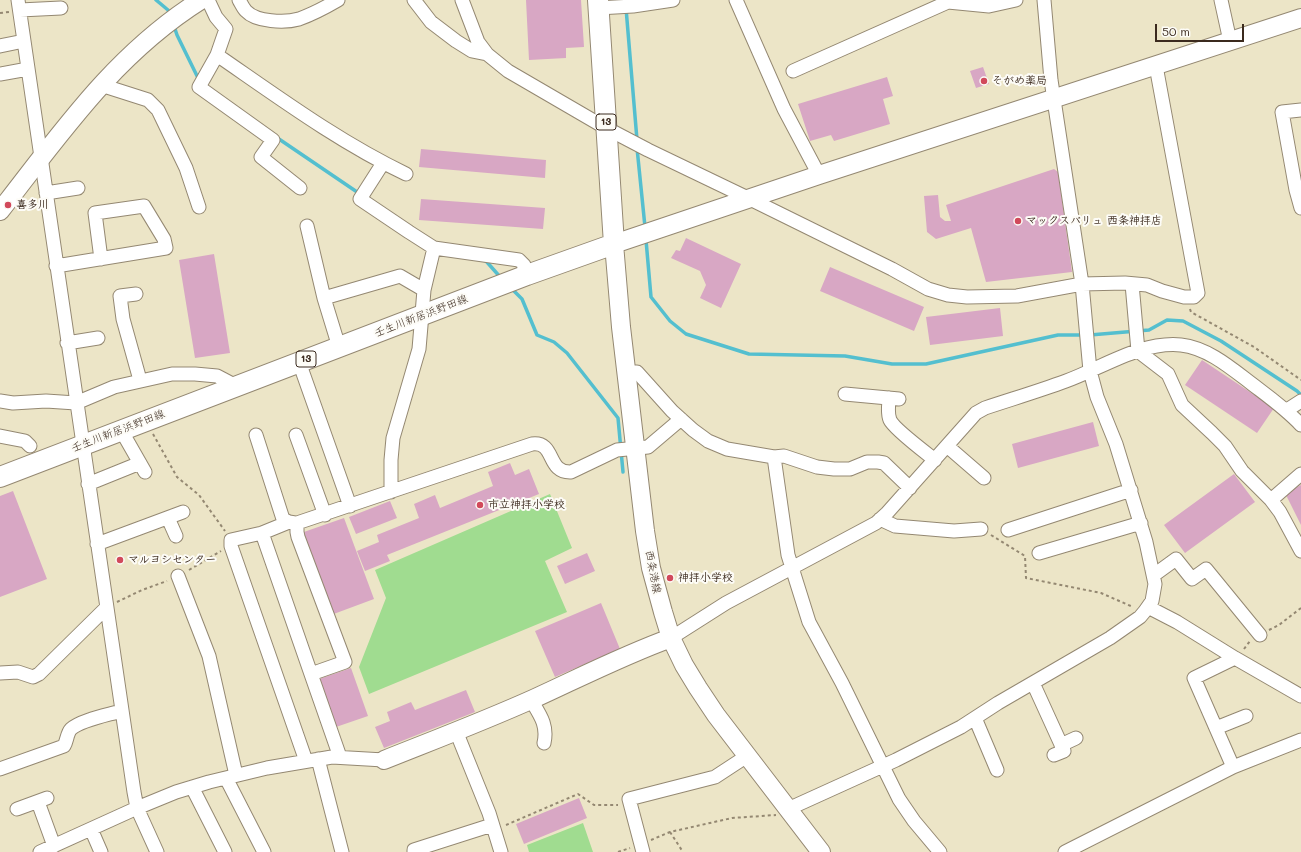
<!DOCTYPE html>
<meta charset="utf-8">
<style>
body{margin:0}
#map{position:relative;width:1301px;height:852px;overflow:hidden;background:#ece5c7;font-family:Mali,sans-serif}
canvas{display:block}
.scale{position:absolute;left:1155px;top:24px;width:89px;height:18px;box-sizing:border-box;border:2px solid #3b2a1e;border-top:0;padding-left:5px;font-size:12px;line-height:14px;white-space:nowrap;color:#3b2a1e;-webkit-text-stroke:3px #fdfcf7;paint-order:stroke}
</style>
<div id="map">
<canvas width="1301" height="852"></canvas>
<div class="scale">50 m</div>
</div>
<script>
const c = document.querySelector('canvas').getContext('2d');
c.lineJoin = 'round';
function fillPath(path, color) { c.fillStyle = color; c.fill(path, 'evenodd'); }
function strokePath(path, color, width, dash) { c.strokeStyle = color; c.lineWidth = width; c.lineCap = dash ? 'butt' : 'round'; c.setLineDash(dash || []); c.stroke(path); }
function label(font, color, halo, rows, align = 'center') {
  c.font = font + ' Mali,"Klee One",sans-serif'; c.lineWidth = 4; c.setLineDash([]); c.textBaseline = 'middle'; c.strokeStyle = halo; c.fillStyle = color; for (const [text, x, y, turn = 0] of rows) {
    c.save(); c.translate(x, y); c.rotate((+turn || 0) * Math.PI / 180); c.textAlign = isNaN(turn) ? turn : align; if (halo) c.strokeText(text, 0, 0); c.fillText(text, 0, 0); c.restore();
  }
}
fillPath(new Path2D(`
 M550,494L572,548L545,561L567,612L369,694L359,667L386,598L375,570Z
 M583,823L593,852H529L527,845Z`), '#a0dc90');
strokePath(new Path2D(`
 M156,0L168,10L170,16
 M626,8L637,140
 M174,26L177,35L199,80
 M276,137L360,194
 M637,148L645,227
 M646,240L651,297L670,321L686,334L749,354L845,356L892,364H926L1058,335H1084
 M483,260L486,261L501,278
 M511,288L522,299L537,335L554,342L567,353L618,418L623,472
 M1090,335L1149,330L1167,320L1183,321L1221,341L1297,391L1301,395`), '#54bfcf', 3.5);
fillPath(new Path2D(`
 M526,0H581L584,47L566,48V58L529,60Z
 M983,67L989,84L976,88L970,71Z
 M887,77L893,96L883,99L890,124L834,141L831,135L810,141L798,104Z
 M421,149L546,160L545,178L419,167Z
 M1054,169L1058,172L1072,272L986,282L971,228L936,239L927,232L924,196L938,195L940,217L945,221H951L946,205Z
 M421,199L545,208L543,229L419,220Z
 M686,238L741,264L721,308L700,298L706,285L700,271L671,258L676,250L680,251Z
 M214,254L230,353L195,358L179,260Z
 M830,267L924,307L914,331L820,291Z
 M1000,308L1003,336L930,345L926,317Z
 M1202,360L1274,408L1257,433L1185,385Z
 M1093,422L1099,446L1018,468L1012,444Z
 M510,463L515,475L529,469L539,494L387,555L390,561L365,571L357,551L379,542L377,535L419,518L414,504L435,495L440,508L493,486L488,472Z
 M1234,474L1255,502L1185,553L1164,525Z
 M1301,485V525L1285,493Z
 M13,491L47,579L0,597V496Z
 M390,501L397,518L356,534L349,517Z
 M344,518L374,599L331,615L301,533Z
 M587,553L595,571L565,584L557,566Z
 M601,603L620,649L555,677L535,631Z
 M351,668L368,716L336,727L319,679Z
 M466,690L475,712L384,748L375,727L390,721L387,712L411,702L415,710Z
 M579,798L587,818L524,844L516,824Z`), '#d8a7c4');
const street = new Path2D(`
 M18,0L134,792L137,808L157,852
 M208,0L216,17L226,29L217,55L199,87L273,140L261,157L300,188
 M239,0C241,3 243,8 246,11C256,22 285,23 299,19C313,14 326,7 338,0
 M414,0L431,22L456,41L472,51L487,54
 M462,0L478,42L487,54L508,71L606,128L648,150L750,199L892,269L928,289L948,295L967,297L1017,296L1082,284L1125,283L1147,285L1162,291L1184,297H1194L1198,293L1156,66
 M736,0L784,109L819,175
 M1221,0L1230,41
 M598,8L633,6L673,0
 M20,10L61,8
 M0,46L24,41
 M217,55C278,97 339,142 406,174
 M793,71L948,2L989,6L1016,0
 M0,74L28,69
 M101,85L148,100L158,110L186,168L199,207
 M1301,110L1282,112L1296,190L1301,208
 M383,163L360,199L409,232L434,248L519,260L524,265L527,275
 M46,193L78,188
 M307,226L324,298L339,347
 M56,266L166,248L164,239L144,206L95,213L101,259
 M1132,284L1138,351L1168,374L1182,405L1212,433L1225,446L1242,471L1271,500L1280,512L1301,551
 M136,294L120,296L123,319L140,380
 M324,298L400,276L424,290
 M67,343L98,338
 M299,362L350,506
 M627,372H637L672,411L693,430L708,441L727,449L774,457L784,456L817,467L834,469H850L867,462H878L884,463L910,488
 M845,394L899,399
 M889,398C889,405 887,413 890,420C894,429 925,452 935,460
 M0,401L13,403L46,401L76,403L114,387L172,374H195L217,376L236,386
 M1287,410L1301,401
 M121,430L145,472
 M256,435L283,519L289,522L295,523
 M296,435L325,515
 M0,436L25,441L30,446
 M947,446L984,478
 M774,457L788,555L809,622L842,683L899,799L914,821L940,852
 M88,484L140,463
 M391,492V460L393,438L419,349L424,290L434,248
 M1271,500L1301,474
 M168,518L176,536
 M880,519L895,526L954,531L981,529
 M289,522L262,533L231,540V546L306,761
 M1008,530L1131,490
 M262,533L311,674
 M97,544L183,512
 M1039,553L1141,523
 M1154,575L1176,559L1192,579L1206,569L1260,635
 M178,576L209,656L236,775
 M1148,607L1177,622L1235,658L1301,696
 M671,638L726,603L876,523L887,513L976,413L985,408C1012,399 1039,391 1066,381C1102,368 1141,341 1181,345C1208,348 1231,368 1252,384C1269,397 1286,409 1301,425
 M0,673L18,672L33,677L39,674L106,608
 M1033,683L1064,751L1054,755
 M531,700C540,715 548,725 544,743
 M975,718L997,770
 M1216,728L1246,716
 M456,731L489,813L501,852
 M1061,745L1076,738
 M340,757L311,674L345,662L298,537L297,532V523L532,444C556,441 546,473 571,472L617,450L648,447L681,419
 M318,759L342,852
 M1233,767L1194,678L1235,658
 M0,769L64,746C67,741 67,733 71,729C81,720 108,715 121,711
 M226,778L264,852
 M192,787L225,852
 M38,802L54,846
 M17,809L47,798
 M788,809L896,760L961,727L998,703L1110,638L1140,617L1145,611L1152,601L1155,584L1146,542L1116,444L1097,397L1090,371L1082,284L1051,80L1044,0
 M91,829L101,852
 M40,852L137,808L176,792L209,782L267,768L332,757L384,760
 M414,852V850L492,825
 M643,852L629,799L715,777L747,756
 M1065,852L1233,767L1301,740`);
const secondary = new Path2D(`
 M0,211C61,133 115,54 201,0
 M384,760C434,740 484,721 533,699C579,678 624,655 671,638
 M821,852L716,715L698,688L684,665L671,638L663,612L651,568L645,531L621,327L614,244L819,175L1301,18`);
const primary = new Path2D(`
 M0,477L527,275L614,244L598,0`);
strokePath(street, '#948872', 15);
strokePath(secondary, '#948872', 20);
strokePath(primary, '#948872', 22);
strokePath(new Path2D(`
 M0,13L9,12
 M1190,309L1191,312L1254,347L1301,380
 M153,434L177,477L199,495L225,531
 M991,535L1025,556L1026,578L1101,593L1133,607
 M189,570L221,551
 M117,602L142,590L167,581
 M1269,630L1279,625L1301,608
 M1244,649L1250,641
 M506,825L578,794L594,805H618
 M670,832L683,852
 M651,840L670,832L732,818L776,815
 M618,852L630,848`), '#948872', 2, [3, 3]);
strokePath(street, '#fff', 13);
strokePath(secondary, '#fff', 18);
strokePath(primary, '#fff', 20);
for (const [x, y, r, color] of [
 [984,81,4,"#d1495b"],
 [8,205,4,"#d1495b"],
 [1018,221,4,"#d1495b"],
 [480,505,4,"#d1495b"],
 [120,560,4,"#d1495b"],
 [670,578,4,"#d1495b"]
]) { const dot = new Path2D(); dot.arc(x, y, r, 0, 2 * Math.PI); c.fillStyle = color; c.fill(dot); strokePath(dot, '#fdfcf7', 1.5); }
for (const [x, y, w] of [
 [606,122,20],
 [306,359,20]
]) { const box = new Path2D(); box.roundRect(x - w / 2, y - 8, w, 16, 3); c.fillStyle = '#fdfcf7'; c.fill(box); strokePath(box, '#3b2a1e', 1); }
label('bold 10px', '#3b2a1e', null, [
 ["13",606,122],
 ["13",306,359]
]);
label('bold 11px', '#3b2a1e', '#fdfcf7', [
 ["そがめ薬局",992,81],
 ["喜多川",16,205],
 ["マックスバリュ 西条神拝店",1026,221],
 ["市立神拝小学校",488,505],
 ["マルヨシセンター",128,560],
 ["神拝小学校",678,578]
], 'left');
label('11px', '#3b2a1e', '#fdfcf7', [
 ["壬生川新居浜野田線",421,316,-21],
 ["壬生川新居浜野田線",118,431,-21],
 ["西条港線",653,572,79]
]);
</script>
